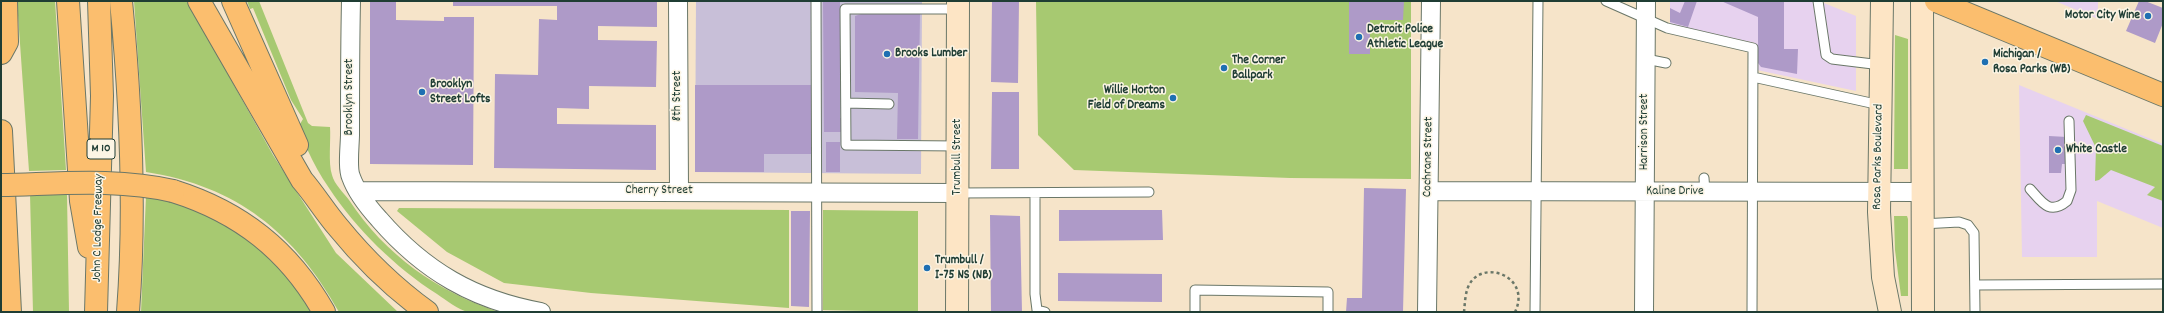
<!DOCTYPE html>
<style>
body{margin:0}
#map{position:relative;width:2164px;height:313px;overflow:hidden;background:#f6e4c9;font-family:Dekko,sans-serif}
canvas{display:block}
.frame{position:absolute;inset:0;border:2px solid #1f3d34;pointer-events:none}
</style>
<div id="map">
<canvas width="2164" height="313"></canvas>
<div class="frame"></div>
</div>
<script>
const c = document.querySelector('canvas').getContext('2d');
c.lineJoin = 'round';
function fillPath(path, color) { c.fillStyle = color; c.fill(path, 'evenodd'); }
function strokePath(path, color, width, dash) { c.strokeStyle = color; c.lineWidth = width; c.lineCap = dash ? 'butt' : 'round'; c.setLineDash(dash || []); c.stroke(path); }
function label(font, color, halo, rows, align = 'center') {
  c.font = font + ' Dekko,sans-serif'; c.lineWidth = 3; c.setLineDash([]); c.textBaseline = 'middle'; c.strokeStyle = halo; c.fillStyle = color; for (const [text, x, y, turn = 0] of rows) {
    c.save(); c.translate(x, y); c.rotate((+turn || 0) * Math.PI / 180); c.textAlign = isNaN(turn) ? turn : align; if (halo) c.strokeText(text, 0, 0); c.fillText(text, 0, 0); c.restore();
  }
}
fillPath(new Path2D(`
 M1670,1H1819L1856,16V91L1757,70L1755,43L1670,24Z
 M2055,1H2098V19Z
 M2019,85L2163,144V228L2097,201V257H2022Z`), '#e7d2ef');
fillPath(new Path2D(`
 M696,1H922L921,174L695,172Z`), '#c8bfd8');
fillPath(new Path2D(`
 M17,1H55L66,170L29,171Z
 M134,1H187L273,155L336,253L398,312H339C295,233 237,186 146,172Z
 M247,1H259L308,123L312,126L330,127C331,140 328,163 332,175C334,184 344,193 349,200C385,255 438,292 499,312C490,312 478,313 469,312C458,310 446,300 437,294C396,268 356,229 329,188C312,164 301,136 291,108L300,124L303,119L291,100L253,8L250,9Z
 M1036,1H1411V179L1290,178L1074,170L1038,135Z
 M1895,35L1908,39V169H1894Z
 M2086,115L2163,146V201L2147,195L2155,187L2111,170L2099,180L2095,181L2096,148L2083,121Z
 M30,194L67,195L69,312H33Z
 M146,196L187,206L241,232L289,278L311,312H141Z
 M399,208L789,210V308L591,293L504,283L447,252L397,211Z
 M823,210L918,211V312L823,310Z
 M1894,216H1907L1908,219V296H1901L1895,250Z`), '#a7c971');
fillPath(new Path2D(`
 M370,1H396V20L444,21V17H474L473,165L370,164Z
 M453,1H657V27L598,26V40L657,41L656,87L589,86V109L557,108V124L656,125V170L494,168L495,74L538,75L539,19L557,20V6H453Z
 M823,1H840V118H842L843,132H824Z
 M992,1H1019L1018,83L991,82Z
 M1349,1H1404L1403,20H1370V54H1349Z
 M1685,1H1697L1688,27L1670,22V8L1680,13Z
 M1721,1H1784V49H1798L1797,74L1761,67L1758,63V17Z
 M2139,1H2145L2163,8V23L2155,43L2126,31Z
 M864,13L920,14L918,139H897L898,93L855,92V16Z
 M695,85H811V154H764V172H695Z
 M992,92H1019V169H991Z
 M2049,136L2067,137V164H2062L2061,173H2049Z
 M826,142H840V172H826Z
 M1364,188L1406,189L1403,312H1346L1347,298H1362Z
 M1059,210H1162L1163,240L1059,241Z
 M791,211H810L809,307L791,306Z
 M990,215L1020,216L1022,312H991Z
 M1058,273L1162,274V302L1058,301Z`), '#ae9ac8');
const lane = new Path2D(`
 M816,1L817,312
 M1606,1L1667,28L1753,48L1752,312
 M1818,1L1826,55L1832,59L1881,65
 M958,9H845L846,145L958,146
 M1646,59L1666,63
 M1753,77L1880,105
 M846,103L889,104
 M1704,178L1705,192
 M2030,189C2041,201 2049,216 2067,201L2071,190L2069,121
 M958,193L1149,192
 M1035,193V294L1037,310L1045,312
 M1922,224L1959,222L1968,225L1974,233L1975,312
 M1975,285L2163,284
 M1195,312V290L1328,292V312
 M1535,312L1538,1`);
const street = new Path2D(`
 M351,1C350,45 350,90 350,134C350,145 347,168 351,177C356,191 369,208 379,219C424,271 474,300 541,312
 M678,1L679,191
 M359,191L958,193
 M1429,191L1922,192
 M1427,312L1431,1
 M1644,312L1646,1`);
const secondary = new Path2D(`
 M1882,1L1879,212L1883,277L1890,312
 M1922,1L1923,312
 M957,312L958,1`);
const primary = new Path2D(`
 M1936,1L2163,95`);
const highway = new Path2D(`
 M68,1L81,201L89,247
 M121,1C131,105 136,208 128,312
 M199,1L302,180C315,195 325,212 338,227C364,259 394,288 427,312
 M233,1L297,145
 M1,53L7,42L6,1
 M1,131L10,312
 M173,191C240,212 289,250 324,312
 M96,312L102,96L99,1`);
strokePath(lane, '#6a7768', 11);
strokePath(street, '#6a7768', 20);
strokePath(secondary, '#6a7768', 24);
strokePath(primary, '#6a7768', 24);
strokePath(highway, '#6a7768', 24);
strokePath(new Path2D(`
 M1464,312C1465,303 1465,293 1469,285C1483,258 1532,277 1515,312`), '#6a7768', 2.5, [3, 3]);
strokePath(lane, '#fff', 9);
strokePath(street, '#fff', 18);
strokePath(secondary, '#fde5c5', 22);
strokePath(primary, '#fbbe6e', 22);
strokePath(highway, '#fbbe6e', 22);
const highwayBridge = new Path2D(`
 M1,185C58,184 117,178 173,191`);
strokePath(highwayBridge, '#6a7768', 24, []);
strokePath(highwayBridge, '#fbbe6e', 22);
for (const [x, y, r, color] of [
 [2148,16,4,"#1f6fb2"],
 [1359,37,4,"#1f6fb2"],
 [887,54,4,"#1f6fb2"],
 [1985,62,4,"#1f6fb2"],
 [1224,68,4,"#1f6fb2"],
 [422,92,4,"#1f6fb2"],
 [1173,98,4,"#1f6fb2"],
 [2058,150,4,"#1f6fb2"],
 [927,268,4,"#1f6fb2"]
]) { const dot = new Path2D(); dot.arc(x, y, r, 0, 2 * Math.PI); c.fillStyle = color; c.fill(dot); strokePath(dot, '#fcf5e5', 1.5); }
for (const [x, y, w] of [
 [101,149,28]
]) { const box = new Path2D(); box.roundRect(x - w / 2, y - 10, w, 20, 3); c.fillStyle = '#fcf5e5'; c.fill(box); strokePath(box, '#1f3d34', 1); }
label('bold 12px', '#1f3d34', null, [
 ["M 10",101,149]
]);
label('bold 13px', '#1f3d34', '#fcf5e5', [
 ["Motor City Wine",2140,16,"right"],
 ["Detroit Police",1367,30],
 ["Athletic League",1367,45],
 ["Brooks Lumber",895,54],
 ["Michigan /",1993,55],
 ["Rosa Parks (WB)",1993,70],
 ["The Corner",1232,61],
 ["Ballpark",1232,76],
 ["Brooklyn",430,85],
 ["Street Lofts",430,100],
 ["Willie Horton",1165,91,"right"],
 ["Field of Dreams",1165,106,"right"],
 ["White Castle",2066,150],
 ["Trumbull /",935,261],
 ["I-75 NS (NB)",935,276]
], 'left');
label('13px', '#1f3d34', '#fcf5e5', [
 ["8th Street",678,96,-90],
 ["Brooklyn Street",350,97,-90],
 ["Harrison Street",1645,132,-90],
 ["Trumbull Street",958,157,-90],
 ["Cochrane Street",1429,157,-89],
 ["Rosa Parks Boulevard",1879,157,-89],
 ["Cherry Street",659,191],
 ["Kaline Drive",1675,192],
 ["John C Lodge Freeway",99,228,-89]
]);
</script>
